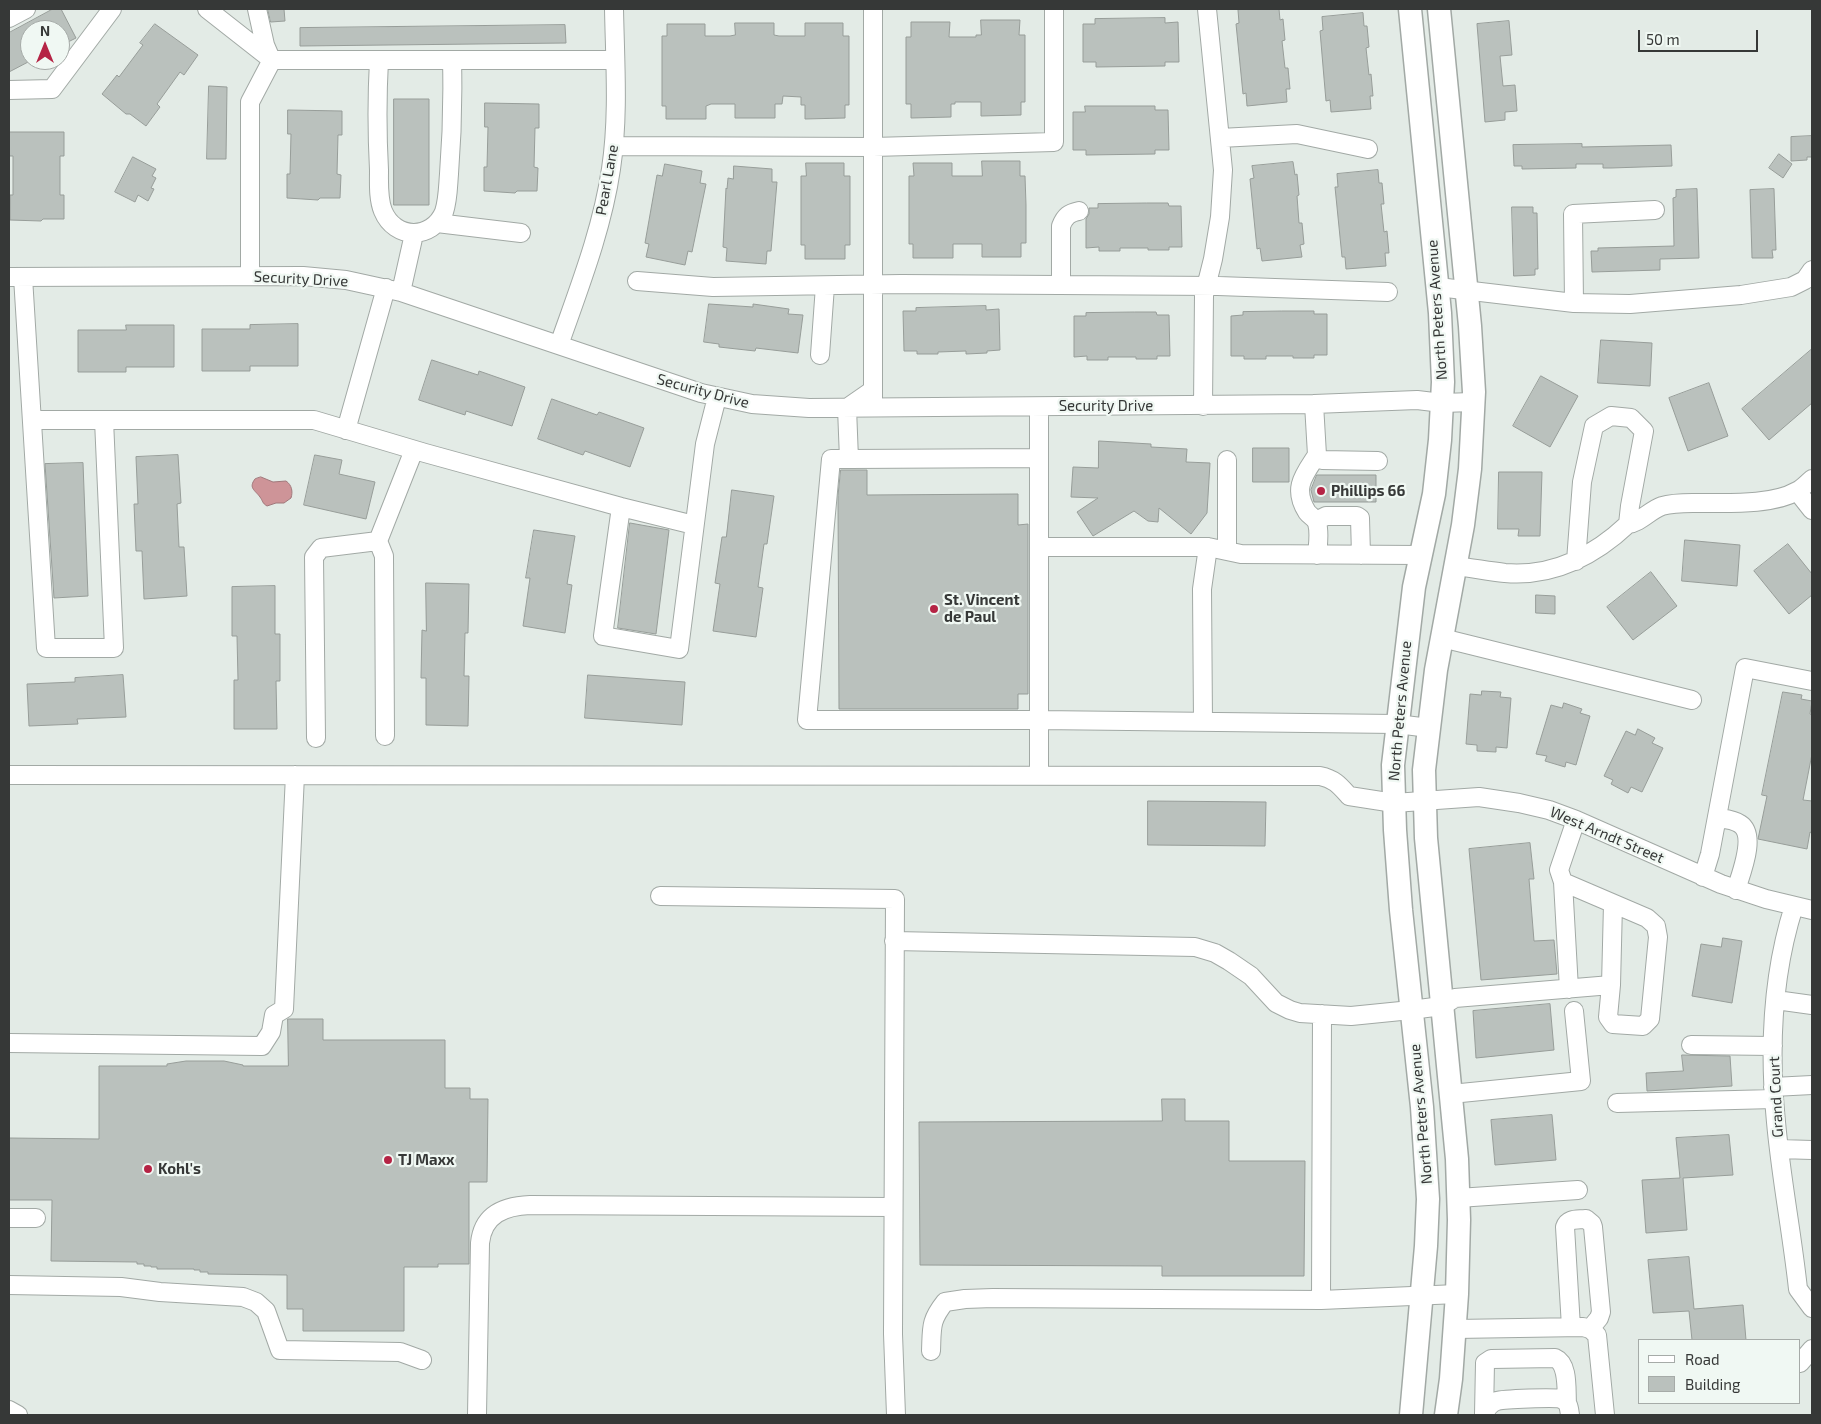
<!DOCTYPE html>
<style>
body{margin:0}
#map{position:relative;width:1821px;height:1424px;overflow:hidden;background:#e3ebe6;font-family:"Exo 2",sans-serif}
canvas{display:block}
.frame{position:absolute;inset:0;border:10px solid #363837;pointer-events:none}
.legend{position:absolute;left:1638px;top:1339px;width:162px;height:65px;box-sizing:border-box;background:#f0f8f3;border:1px solid #a6aba8;margin:0;padding:6px 9px;list-style:none;font-size:15px;color:#363837}
.legend li{display:flex;align-items:center;gap:10px;height:25px}
.legend b{width:25px;border:1px solid #a6aba8}
.north{position:absolute;left:20px;top:20px;width:50px;height:50px;box-sizing:border-box;background:#f0f8f3;border:1px solid #a6aba8;border-radius:50%;rotate:0deg;font-size:14px;font-weight:700;line-height:20px;text-align:center;color:#363837}
.north::after{content:'';display:block;margin:auto;width:18px;height:22px;background:#b52445;clip-path:polygon(50% 0,100% 100%,50% 72%,0 100%)}
.scale{position:absolute;left:1638px;top:30px;width:120px;height:22px;box-sizing:border-box;border:2px solid #363837;border-top:0;padding-left:6px;font-size:15px;line-height:18px;white-space:nowrap;color:#363837;-webkit-text-stroke:4px #f0f8f3;paint-order:stroke}
</style>
<div id="map">
<canvas width="1821" height="1424"></canvas>
<div class="frame"></div>
<ul class="legend">
<li><b style="height:6px;background:#fff"></b>Road</li>
<li><b style="height:14px;background:#bac1bd"></b>Building</li>
</ul>
<div class="north">N</div>
<div class="scale">50 m</div>
</div>
<script>
const c = document.querySelector('canvas').getContext('2d');
c.lineJoin = 'round';
function fillPath(path, color) { c.fillStyle = color; c.fill(path, 'evenodd'); }
function strokePath(path, color, width, dash) { c.strokeStyle = color; c.lineWidth = width; c.lineCap = dash ? 'butt' : 'round'; c.setLineDash(dash || []); c.stroke(path); }
function label(font, color, halo, rows, align = 'center') {
  c.font = font + ' "Exo 2",sans-serif'; c.lineWidth = 4.5; c.setLineDash([]); c.textBaseline = 'middle'; c.strokeStyle = halo; c.fillStyle = color; for (const [text, x, y, turn = 0] of rows) {
    c.save(); c.translate(x, y); c.rotate((+turn || 0) * Math.PI / 180); c.textAlign = isNaN(turn) ? turn : align; if (halo) c.strokeText(text, 0, 0); c.fillText(text, 0, 0); c.restore();
  }
}
const water = new Path2D(`
 M261,477L273,482L286,481C292,485 293,492 291,498L284,503H276L267,506C262,503 263,501 260,497C255,490 248,488 255,479Z`);
fillPath(water, '#ce9498');
strokePath(water, '#a0787b', 1);
const building = new Path2D(`
 M53,9H61L76,38L60,46V30H30V61L9,72V33Z
 M268,9H284L285,21L271,22Z
 M1257,9H1279L1280,20L1283,19L1285,40L1282,41L1285,68H1288L1290,89H1286L1287,102L1247,106L1246,93L1243,94L1236,24L1239,23L1238,10Z
 M1363,13L1364,26H1367L1369,47L1366,48L1369,75L1371,74L1373,96H1370L1371,109L1331,112L1330,100L1326,101L1324,78L1320,31L1323,30L1322,17Z
 M1165,18V23L1178,22L1179,62H1165V66L1096,67V62H1083V24H1095V19Z
 M981,20H1020L1019,35H1025V102H1021V115L981,116V102H955V104H951V117L911,118V104H906V37H911V22H950L949,37H976V35H981Z
 M1509,21L1512,55L1500,56L1503,86L1515,85L1517,111L1505,112V120L1485,122L1477,24Z
 M735,23H774V35L779,36H805V23H843V36H849V105H845V118L805,119V105H801V97L783,96L782,104H775V118H735V104H711L706,106V119H666V106H662V36H667V24H705V36H730L735,35Z
 M155,24L198,55L184,75L180,72L157,104L160,107L146,126L130,114H126L102,94L117,75L119,77L143,45L140,43Z
 M565,25L566,43L300,46V28Z
 M209,86L227,87L226,159H207Z
 M394,99H429V205H394Z
 M485,103L539,104V128H535L534,167L538,168L537,191H517L515,193L484,191V167H487L488,127H485Z
 M1085,106H1155V110H1168L1169,150H1155V154L1086,155V150H1073V112H1085Z
 M288,110L342,111V135H338L337,174L341,175L340,198H320L318,200L287,198V174H290L291,134H288Z
 M9,132H64V156H60V195H64V219H43L41,221L10,220V195H13V156H10Z
 M1812,136V157H1807V160L1791,161V137Z
 M1582,144V147L1671,145L1672,166L1611,168H1603V164H1576V168L1522,169V166H1514L1513,145Z
 M1779,154L1792,164L1783,178L1769,168Z
 M133,157L156,169L152,176L156,178L151,188L154,189L148,201L138,195L135,202L115,192Z
 M982,161H1020V176H1025L1026,205V243H1021V257H982V244H953V258H913V244H909V176H914L913,163H952V176H982Z
 M1293,162L1295,175L1297,174L1299,195L1297,196L1299,223H1302L1304,244L1300,245L1302,257L1262,261L1260,248L1257,249L1250,179L1254,178L1252,166Z
 M806,163H844V176H850V245H845V259H805V245H801V176H806Z
 M665,164L702,171L700,183L706,184L692,252L688,251L685,265L646,257L649,244L645,243L657,175L662,176Z
 M734,166L772,169V182H777L771,251H767L766,264L726,261L727,248L723,247L726,188L727,189L728,178L733,179Z
 M1378,170L1379,183H1382L1384,204H1381L1384,232L1387,231L1389,253H1385L1386,266L1346,269L1345,257H1342L1335,187H1338L1337,174Z
 M1697,189L1699,258L1660,259V270L1592,272L1591,251H1598V248L1674,246L1673,198L1676,197V190Z
 M1774,189L1776,250H1772L1773,258H1752L1750,190Z
 M1147,203H1168L1169,206H1181L1182,247H1169V250H1148V248H1120V251H1099V247L1086,248V219L1089,214V208H1098V204Z
 M1512,207H1533V213H1537L1538,269H1535V275L1514,276Z
 M709,304L753,307V304L789,309L788,314L803,315L798,353L756,348L755,351L719,347V344L704,342Z
 M986,306V310L999,309L1000,350L987,351V353L966,354V351L938,352V354H917V351H904L903,311H916V308Z
 M1282,311H1314V314H1327V355H1314V358H1293V356H1266V359H1244V356H1231V316L1243,315V312Z
 M1135,312H1156L1157,315H1169L1170,356H1157V359H1136V357H1108V360H1087V356L1074,357V316H1086V313Z
 M298,324V366H250V371H202V329H250V325Z
 M126,325H174V367H126V372H78V330H126Z
 M1601,340L1652,343L1650,386L1598,383Z
 M1812,349V403L1769,440L1742,409Z
 M432,360L478,375L479,371L525,387L512,426L466,411L465,415L419,400Z
 M1541,376L1578,396L1550,447L1513,426Z
 M1709,383L1728,436L1688,451L1669,398Z
 M552,399L597,415L599,412L644,428L630,467L585,451L583,455L538,439Z
 M1099,441L1151,444V447L1187,449L1186,462L1210,463L1207,513L1191,534L1159,508L1158,522L1148,521L1134,511L1093,536L1077,512L1098,498L1071,497L1073,467L1098,468Z
 M1253,448H1289V482H1253Z
 M178,455L181,503L177,504L179,547H184L187,596L144,599L142,551H136L134,504H138L136,457Z
 M315,455L342,460L339,474L375,482L366,519L304,505Z
 M83,463L88,596L54,598L45,464Z
 M841,470H867V495L1018,494V525L1028,524V694H1018V709H839L838,496Z
 M1499,472H1542L1540,536H1518L1519,529H1498Z
 M1317,475H1376V502H1314L1311,490Z
 M732,490L774,496L767,544H764L758,587L763,588L756,637L713,631L720,584L715,583L722,537H726Z
 M630,523L669,530L656,634L618,628Z
 M534,530L575,536L567,584L572,585L565,633L523,626L530,578H526Z
 M1685,540L1740,545L1737,586L1682,581Z
 M1788,544L1812,574V595L1789,614L1754,571Z
 M1651,572L1677,606L1633,640L1607,607Z
 M426,583L469,584L468,633H465L464,676H469L468,726L426,725V678H421L422,630L426,631Z
 M275,586V634H280V681H276L277,729H234V680H238L237,636H232V587Z
 M1536,595L1555,596V614L1536,613Z
 M123,675L126,717L77,719L78,724L29,726L27,684L75,682V678Z
 M588,675L685,682L682,725L585,718Z
 M1482,691L1501,692L1500,697L1511,698L1507,748L1496,747V752L1477,751V745L1466,744L1470,694L1481,695Z
 M1783,692L1802,695L1801,699L1812,701L1810,714L1812,715V754L1803,800L1812,801V833L1810,832L1807,849L1758,839L1767,796L1762,795Z
 M1564,703L1582,709L1580,713L1590,716L1576,765L1566,762L1565,767L1545,761L1547,756L1536,754L1551,705L1562,708Z
 M1638,729L1655,738L1652,743L1663,748L1642,792L1631,787L1628,793L1611,784L1613,780L1604,776L1626,731L1635,735Z
 M1148,801L1266,802L1265,846L1148,845Z
 M1530,843L1534,879H1529L1534,941L1554,940L1557,974L1481,980L1469,849Z
 M1723,938L1742,941L1732,1003L1692,996L1701,944L1721,947Z
 M1550,1004L1554,1050L1476,1058L1473,1011Z
 M288,1019H323V1040H445V1088H470V1099H488L487,1182H469V1264H438V1267H404V1331H303V1309H287V1275L208,1274V1272H200V1270H194V1269H157V1267H151V1266H144V1264H137V1262L51,1261L52,1200H9V1138L99,1139V1066H167V1064L186,1061H224L243,1065V1066H288Z
 M1682,1055L1730,1056L1732,1086L1647,1091L1646,1073L1683,1071Z
 M1162,1099H1185V1121H1229V1161H1305L1304,1276H1162V1266L920,1265L919,1122L1162,1121Z
 M1552,1115L1556,1160L1495,1165L1491,1120Z
 M1729,1135L1733,1175L1683,1178L1687,1230L1646,1233L1642,1180L1680,1178L1676,1138Z
 M1689,1257L1694,1309L1743,1305L1746,1340H1692L1689,1311L1653,1313L1648,1260Z`);
fillPath(building, '#bac1bd');
strokePath(building, '#979d99', 1);
const minor = new Path2D(`
 M207,9L272,60
 M257,9L265,45L271,59
 M9,18L26,9
 M379,60C377,96 377,133 379,170C379,183 378,199 383,211C395,240 432,240 444,212C448,200 448,186 449,174C452,136 453,98 452,60
 M9,90L52,89L112,9
 M1220,138L1297,134L1368,149
 M614,146L873,147L1054,142V9
 M437,223L521,233
 M250,276V102L272,60H615
 M9,277L303,276L346,280L401,292L701,393L752,404L809,408L1314,404L1417,400L1442,403L1473,402
 M23,277L46,648H114L104,420
 M637,281L713,287L901,284L1218,286L1388,292
 M1061,285V226C1065,216 1069,213 1079,211
 M1438,287L1574,303L1630,304L1741,295L1791,287L1805,280L1812,270
 M401,292L414,234
 M1574,303L1573,214L1655,210
 M559,345C579,288 602,230 611,169C619,116 615,62 614,9
 M820,355L825,286
 M873,390L847,408L849,459H831L807,720H1039L1397,724L1429,728
 M873,401V9
 M1314,404L1317,455L1322,460L1378,461
 M1203,406L1204,295L1213,259L1220,217L1223,170L1207,9
 M1039,407V776
 M32,420H314L425,453L621,507L694,525
 M346,430L386,288
 M1317,455C1304,475 1292,488 1307,512C1310,516 1315,518 1317,523C1320,533 1318,544 1317,555
 M849,459L1038,458
 M1227,460V551
 M1797,491L1812,510
 M621,507L603,636L679,649L705,444L717,397
 M1316,521L1326,516H1357L1360,518L1361,555
 M378,541L414,450
 M1039,547H1208L1241,554L1421,555
 M1576,561L1582,482L1594,426L1611,416L1631,418L1644,431L1630,506L1628,524C1640,523 1650,510 1662,506C1675,502 1690,503 1703,503C1730,503 1773,505 1797,491C1803,488 1807,483 1812,479
 M1455,566C1472,568 1488,571 1505,573C1553,577 1594,556 1628,524
 M1442,638L1692,700
 M1203,722L1202,589L1208,547
 M316,738L314,557L321,548L378,541L384,556L385,736
 M9,775L1320,776C1335,779 1340,786 1349,796L1394,803L1479,797L1519,803L1549,810L1576,820L1721,884L1766,899L1812,910
 M1717,818C1724,819 1733,819 1740,824C1757,835 1741,873 1736,890
 M1703,877L1710,854L1745,668L1812,681
 M1563,882L1569,989
 M660,896L895,899L893,1334L896,1415
 M1794,906C1772,975 1769,1051 1776,1122C1781,1178 1792,1233 1798,1289L1812,1308
 M894,941L1195,947L1215,953L1229,961L1251,976L1276,1003L1290,1010L1300,1013L1351,1016L1411,1010L1442,1006L1455,998L1611,985L1608,1017L1613,1024L1643,1026L1650,1019L1658,937L1656,926L1647,918L1563,882L1559,870L1576,820
 M1611,985L1613,904
 M1776,1000L1812,1005
 M9,1043L262,1046L271,1032L274,1015L284,1009L295,775
 M1691,1045L1773,1046
 M1773,1087L1812,1085
 M1451,1094L1581,1081L1574,1011
 M1617,1103L1774,1099
 M1779,1149L1812,1150
 M1458,1198L1578,1190
 M9,1218H36
 M9,1285L121,1287L160,1292L243,1297L256,1302L266,1311L280,1350L400,1352L422,1360
 M1321,1300L1322,1014
 M1571,1327L1565,1227C1568,1218 1577,1220 1586,1219L1592,1224L1593,1227L1601,1312L1599,1318L1590,1329
 M1455,1329L1583,1327L1590,1329L1597,1335L1605,1415
 M931,1351C932,1327 930,1321 945,1302L965,1299L993,1298L1321,1300L1457,1294
 M1800,1363L1812,1349
 M9,1410L18,1415
 M1484,1414L1485,1363L1491,1359L1555,1358C1569,1364 1566,1390 1567,1403
 M477,1415L480,1243C483,1214 505,1206 530,1205L893,1207
 M1484,1415C1486,1410 1490,1403 1497,1401C1503,1399 1555,1397 1561,1399C1569,1402 1569,1408 1570,1415`);
const major = new Path2D(`
 M1410,9L1440,313L1443,382L1440,440L1434,494L1414,587L1393,765L1395,830L1401,910L1422,1107L1428,1199L1426,1246L1411,1415
 M1439,9L1470,326L1474,392L1470,469L1463,525L1436,670L1424,770L1426,838L1457,1159L1459,1220L1457,1294L1451,1379L1446,1415`);
strokePath(minor, '#a2a9a5', 20);
strokePath(major, '#a2a9a5', 25);
strokePath(minor, '#fff', 18);
strokePath(major, '#fff', 22);
for (const [x, y, r, color] of [
 [1321,491,5,"#b52445"],
 [934,609,5,"#b52445"],
 [388,1160,5,"#b52445"],
 [148,1169,5,"#b52445"]
]) { const dot = new Path2D(); dot.arc(x, y, r, 0, 2 * Math.PI); c.fillStyle = color; c.fill(dot); strokePath(dot, '#f0f8f3', 2); }
label('15px', '#363837', '#f0f8f3', [
 ["Pearl Lane",607,180,-80],
 ["Security Drive",301,279,3],
 ["North Peters Avenue",1437,310,-94],
 ["Security Drive",703,391,15],
 ["Security Drive",1106,406],
 ["North Peters Avenue",1400,711,-85],
 ["West Arndt Street",1607,835,23],
 ["Grand Court",1776,1097,-93],
 ["North Peters Avenue",1421,1114,-95]
]);
label('bold 15px', '#363837', '#f0f8f3', [
 ["Phillips 66",1331,491],
 ["St. Vincent",944,600],
 ["de Paul",944,617],
 ["TJ Maxx",398,1160],
 ["Kohl's",158,1169]
], 'left');
</script>
